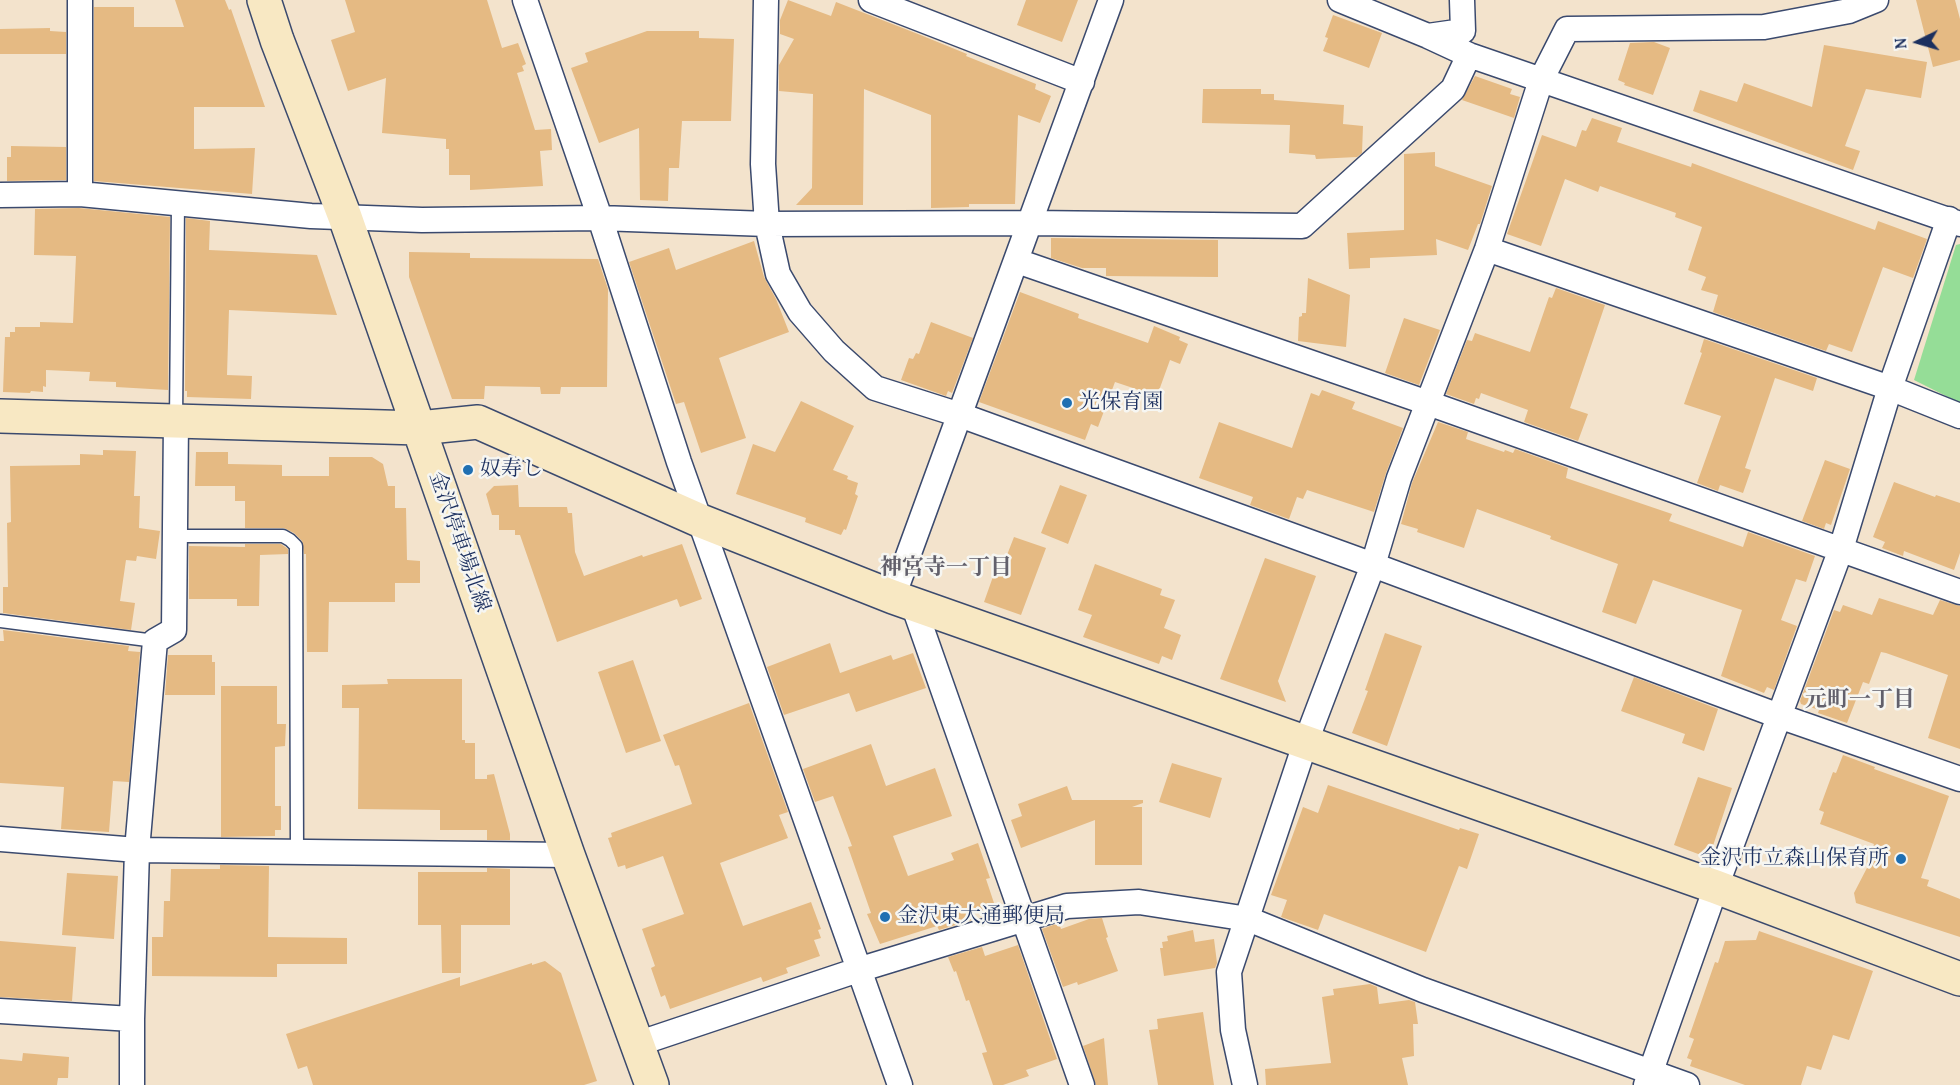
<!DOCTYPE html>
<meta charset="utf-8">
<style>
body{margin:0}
#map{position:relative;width:1960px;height:1085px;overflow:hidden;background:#f3e3cc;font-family:"Gentium Book Plus",serif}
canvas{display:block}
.north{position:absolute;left:1888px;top:12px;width:60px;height:60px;-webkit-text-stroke:4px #f6f6f2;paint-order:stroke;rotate:265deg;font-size:16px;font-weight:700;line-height:24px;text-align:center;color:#1b2f5e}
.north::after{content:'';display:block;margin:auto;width:21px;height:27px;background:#1b2f5e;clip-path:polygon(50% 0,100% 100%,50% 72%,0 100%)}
</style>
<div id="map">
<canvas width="1960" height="1085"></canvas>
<div class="north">N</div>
</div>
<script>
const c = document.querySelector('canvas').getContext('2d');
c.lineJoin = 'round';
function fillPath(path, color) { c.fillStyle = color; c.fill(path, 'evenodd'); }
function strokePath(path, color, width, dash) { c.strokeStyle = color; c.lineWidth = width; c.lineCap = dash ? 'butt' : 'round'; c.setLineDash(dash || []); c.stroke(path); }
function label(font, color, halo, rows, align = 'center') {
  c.font = font + ' "Gentium Book Plus","Noto Serif JP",serif'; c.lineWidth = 5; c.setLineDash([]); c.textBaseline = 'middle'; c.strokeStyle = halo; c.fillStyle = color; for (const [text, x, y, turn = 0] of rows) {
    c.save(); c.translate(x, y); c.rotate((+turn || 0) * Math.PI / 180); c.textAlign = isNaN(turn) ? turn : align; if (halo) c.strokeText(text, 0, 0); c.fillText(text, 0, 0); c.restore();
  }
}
fillPath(new Path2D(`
 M1960,244V403L1914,380L1956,245Z`), '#95dd97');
fillPath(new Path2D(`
 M175,0H225L229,10L231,9L265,107H194V149L255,148L252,194L94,181V7H134V27H184Z
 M345,0H487L502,48L518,43L526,64L522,66L524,71L517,73L535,130L551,129L552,150L540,151L543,186L470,190V175H449V149H446V139L382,133L386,78L348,91L331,40L355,32Z
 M788,0L831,16L836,2L918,34L967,54L966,56L1036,84L1035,89L1051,96L1040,123L1018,115L1015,204H969V207L931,208V115L864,89L863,205H796L812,188L813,94L779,91V65L794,39L780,34V20Z
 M1026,0H1078L1062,42L1017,25Z
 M1916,0H1955L1960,19V60L1933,67Z
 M1333,15L1382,33L1369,68L1323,51L1328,38L1325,37Z
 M50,28V31L66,32V54H0V29Z
 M647,31H699V38L734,39L731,121H682L679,168H669L668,201L640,200L639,128L599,143L571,68L588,62L585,53Z
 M1654,42L1670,48L1653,95L1624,85L1625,83L1618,80L1630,43Z
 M1824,45L1927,62L1921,98L1866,89L1845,146L1860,151L1853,170L1693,111L1700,90L1737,102L1744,83L1812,107Z
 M1475,76L1512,89L1510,94L1520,97L1514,118L1462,100Z
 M1203,89H1261V94H1274V100L1344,105L1343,124L1363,126L1362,153L1357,157L1316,159L1315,155L1289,153L1290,125L1202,123Z
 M1592,118L1622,128L1617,142L1691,167L1692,163L1875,230L1878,221L1927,239L1913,278L1883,267L1852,352L1829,344L1826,351L1713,312L1718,295L1701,290L1706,277L1688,270L1702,227L1675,217L1676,213L1600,186L1598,192L1565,179L1541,246L1507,234L1542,135L1576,147L1582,130L1586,131Z
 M11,146L66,147V180L7,181V157H11Z
 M1435,152V166L1492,186L1480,224H1478L1468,250L1436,239L1437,255L1370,258V268L1349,269L1347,233L1404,230V154Z
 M79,208L170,217L168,390L116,387V382L89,381L90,372L46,370V387L43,386V392L31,391L30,393L3,392L5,337H10V332H15V327H40V322L73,323L76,256L34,255L35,209Z
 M186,218L210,221L209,250L317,255L337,315L229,310L227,375L252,376L251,399L187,397V391H185Z
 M1051,238L1218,240V277L1106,276V268H1082L1051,258Z
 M754,241L764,277L776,299L789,332L719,358L746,438L701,453L684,402L676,404L629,262L669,248L676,270Z
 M409,252L470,253V258L598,259L608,289L607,387H561L560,394H541L540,387L485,386L484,399H452L409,277Z
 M1308,278L1350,295L1346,347L1298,341L1299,317L1302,316V313H1306Z
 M1556,288L1605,305L1570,408L1588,414L1578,441L1524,422L1528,410L1481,393L1479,399L1476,398L1474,404L1446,394L1467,340L1472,341L1475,333L1530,352L1549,297L1552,298Z
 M1020,292L1079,314L1078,318L1148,343L1154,326L1180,337L1179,340L1188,344L1180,364L1170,360L1157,396L1115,382L1098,427L1091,424L1085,440L979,402Z
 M1404,318L1440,330L1419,385L1385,373Z
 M931,322L973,338L952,393L948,391L946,396L901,380L909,358L913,359L916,353L919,354Z
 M1704,339L1817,378L1813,391L1775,378L1745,468L1751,470L1743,493L1720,485L1718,491L1697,483L1721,416L1684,404L1702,353L1700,352Z
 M1322,390L1355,402L1352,409L1403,428L1386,473L1374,512L1307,490L1303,499L1297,497L1289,519L1250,505L1253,497L1199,478L1219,422L1292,448L1311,393L1319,396Z
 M801,401L854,426L833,470L848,476L847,479L858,483L855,494L858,496L846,530L844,529L841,535L805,522L806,518L736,494L753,444L775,452Z
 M1438,422L1468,432L1466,439L1504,452L1505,450L1513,453L1515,449L1568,468L1566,478L1672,514L1669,521L1743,547L1748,532L1815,556L1806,582L1796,579L1781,620L1797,626L1774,690L1767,687L1764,693L1721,676L1742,610L1653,580L1636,624L1602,612L1618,564L1550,539L1551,536L1477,509L1464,548L1417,532L1418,529L1401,524L1412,483Z
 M103,450L136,451L134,496H140L139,528L160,531L156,559L137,556L136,561L126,560L120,601L135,603L131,630L3,613V587H8L7,523L11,522L10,466L80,465V454L103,455Z
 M196,452H228V464L282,465V476H329V457H372L383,464L388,486H395V508H406L407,560L420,561V583H395V602H329L328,652H307L306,554H304L302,541L294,533L284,528H245V501H235V486H195Z
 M1825,460L1850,469L1831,525L1826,523L1824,529L1802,521Z
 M1894,482L1935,497L1936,495L1960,503V553L1954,570L1904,551L1903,556L1882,548L1885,542L1873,537Z
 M518,485L519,507H567L568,513H572L575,552L584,576L642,555L643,557L682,544L702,599L680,607L677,599L557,642L520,535H515V530H499V515H492L486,494L494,486Z
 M1060,485L1087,495L1068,544L1041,533Z
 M1014,537L1046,548L1021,615L984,602L995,571L1000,573Z
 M245,544H281L288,549V554L260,555L259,606H237V599H189V546L245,547Z
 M1265,558L1316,576L1278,681L1286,702L1220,679Z
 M1095,564L1162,589L1160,595L1175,600L1164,628L1181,635L1172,660L1162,656L1159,664L1083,637L1092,615L1078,610Z
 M1879,598L1933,615L1940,600L1960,606V749L1928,738L1948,675L1886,653L1881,652L1869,684L1863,682L1847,723L1818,713L1819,710L1801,704L1800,701L1834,610L1840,612L1843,605L1872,615Z
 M3,630L129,646L128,651L140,652L129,782L113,781L109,832L61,829L64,787L0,783V641H4Z
 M1385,633L1422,646L1387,746L1352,733L1368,691L1365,690Z
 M830,643L840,673L891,655L893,660L913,653L926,688L856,712L849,693L784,715L767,667Z
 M168,655H212V662H215V695H165Z
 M633,660L661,741L626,753L598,672Z
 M1634,677L1718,709L1704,751L1682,743L1685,734L1621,711Z
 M387,679H462V740H465V743H475V779H487V775L494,774L510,834V840H487V830H440V810L358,809L359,708H342V685L388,684Z
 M221,686H277V724H286L285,746L275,747V806H281V830H275V836L221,837Z
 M749,703L788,812L779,815L788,838L720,863L743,926L811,902L821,929L818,930L821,938L814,940L820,956L786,968L788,973L763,982L761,977L670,1009L665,995L661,997L651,968L655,966L642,929L684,914L663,856L626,869L625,865L618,867L608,838L612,837L611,833L692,804L679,765L675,766L663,735Z
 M871,744L886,786L935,768L952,816L893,836L908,876L954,860L951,853L978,843L990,878L986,879L995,906L970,915L972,920L939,930L937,926L880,944L867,914L871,913L848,847L852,846L833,796L815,802L803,769Z
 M1843,755L1875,767L1874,769L1949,796L1921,878L1929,880L1927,886L1960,899V937L1856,903L1854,893L1869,864L1867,862L1874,844L1820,824L1824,812L1819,810L1833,772L1836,773Z
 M1172,763L1222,778L1210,818L1159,802Z
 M1698,777L1732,788L1709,858L1674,845Z
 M1328,785L1459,830L1460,828L1479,834L1467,869L1459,866L1426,952L1324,914L1318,930L1281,917L1287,900L1271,895L1303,807L1318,813Z
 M1067,786L1072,800H1143V803L1132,807H1142V865H1095V820L1021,848L1011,820L1022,816L1018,804Z
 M220,865L269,866L268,937L347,938V964H277V977L152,976V937H163L164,901H170L171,869H220Z
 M487,868L510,869V925H461V973H442L441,925H418V872H487Z
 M67,873L118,876L114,939L62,935Z
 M1102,918L1108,937L1106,938L1118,971L1078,985L1077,982L1063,987L1042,929L1059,923L1061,929L1089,919Z
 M1193,930L1195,942L1214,939L1217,963L1215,968L1164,976L1160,948H1163L1162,942L1168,941L1167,936Z
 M1759,931L1873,971L1849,1040L1833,1035L1821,1070L1807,1066L1801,1085H1745L1690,1066L1692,1060L1687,1058L1694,1039L1689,1037L1715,962L1718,963L1725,941L1756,940Z
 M0,941L76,947L72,1001L0,997Z
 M1018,945L1057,1059L1026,1070L1029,1076L1003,1085H993L982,1053L987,1052L969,1000L966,1001L956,971L954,972L948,957L982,947L985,956Z
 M545,961L561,973L597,1081L584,1085H313L307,1066L298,1069L286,1034L460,977V986L532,963V965Z
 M1370,984L1377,987L1379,1004L1409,1000L1415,1002L1418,1024H1413L1414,1056L1402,1058L1408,1085H1266L1265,1069L1331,1063L1322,997L1334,995L1333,989Z
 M1203,1012L1214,1085H1158L1149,1030L1158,1029L1157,1019Z
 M1104,1038L1108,1085H1096L1083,1046Z
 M23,1053L69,1057L68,1078H58L57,1085H0V1059L22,1061Z`), '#e5ba83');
const lane = new Path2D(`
 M176,421L178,203
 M175,536H283L290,540L296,546L297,852
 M0,621L155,641`);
const street = new Path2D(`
 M80,0V194
 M525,0L600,218L679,462L900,1085
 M766,0L763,164L767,224L778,274L800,312L834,351L875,388L960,415L1373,565L1779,716L1960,779
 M871,0L1082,82
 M1340,0L1428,36L1469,55L1960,224
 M1428,36L1463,31L1462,0
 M0,195L80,194L311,216L422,220L600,218L767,224L1030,223L1302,226L1453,89L1469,55
 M1487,249L1890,388L1960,416
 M1017,261L1428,403L1960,592
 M893,597L1111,0
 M913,604L1082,1085
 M0,839L137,850L568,855
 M0,1011L132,1019
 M637,1044L858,970L1067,906L1139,902L1248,919L1423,990L1687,1085
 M132,1085V1019L137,850L155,641L174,630L176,421
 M1245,1085L1233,1030L1229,972L1305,744L1373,565L1399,478L1487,249L1541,80L1567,29L1764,27L1849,11L1876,0
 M1646,1085L1716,887L1841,549L1890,388L1949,219`);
const secondary = new Path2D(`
 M264,0L277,40L345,217L568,855L652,1085
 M0,416L419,428L478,422L701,521L893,597L1716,887L1960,979`);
strokePath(lane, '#3b4a6e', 15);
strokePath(street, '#3b4a6e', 27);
strokePath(secondary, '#3b4a6e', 36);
strokePath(lane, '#fff', 12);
strokePath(street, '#fff', 24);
strokePath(secondary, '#f8e8c3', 33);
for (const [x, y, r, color] of [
 [1067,403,6,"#1f6fb2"],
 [468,470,6,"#1f6fb2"],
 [1901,859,6,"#1f6fb2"],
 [885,917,6,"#1f6fb2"]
]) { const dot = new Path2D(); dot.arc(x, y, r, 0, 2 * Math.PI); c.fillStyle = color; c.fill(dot); strokePath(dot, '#f6f6f2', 2); }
label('21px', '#1b2f5e', '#f6f6f2', [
 ["光保育園",1079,403],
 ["奴寿し",480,470],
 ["金沢市立森山保育所",1889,859,"right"],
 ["金沢東大通郵便局",897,917]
], 'left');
label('21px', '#1b2f5e', '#f6f6f2', [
 ["金沢停車場北線",459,542,71]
]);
label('bold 22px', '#62606b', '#f6f6f2', [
 ["神宮寺一丁目",946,568],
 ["元町一丁目",1860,700]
]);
</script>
